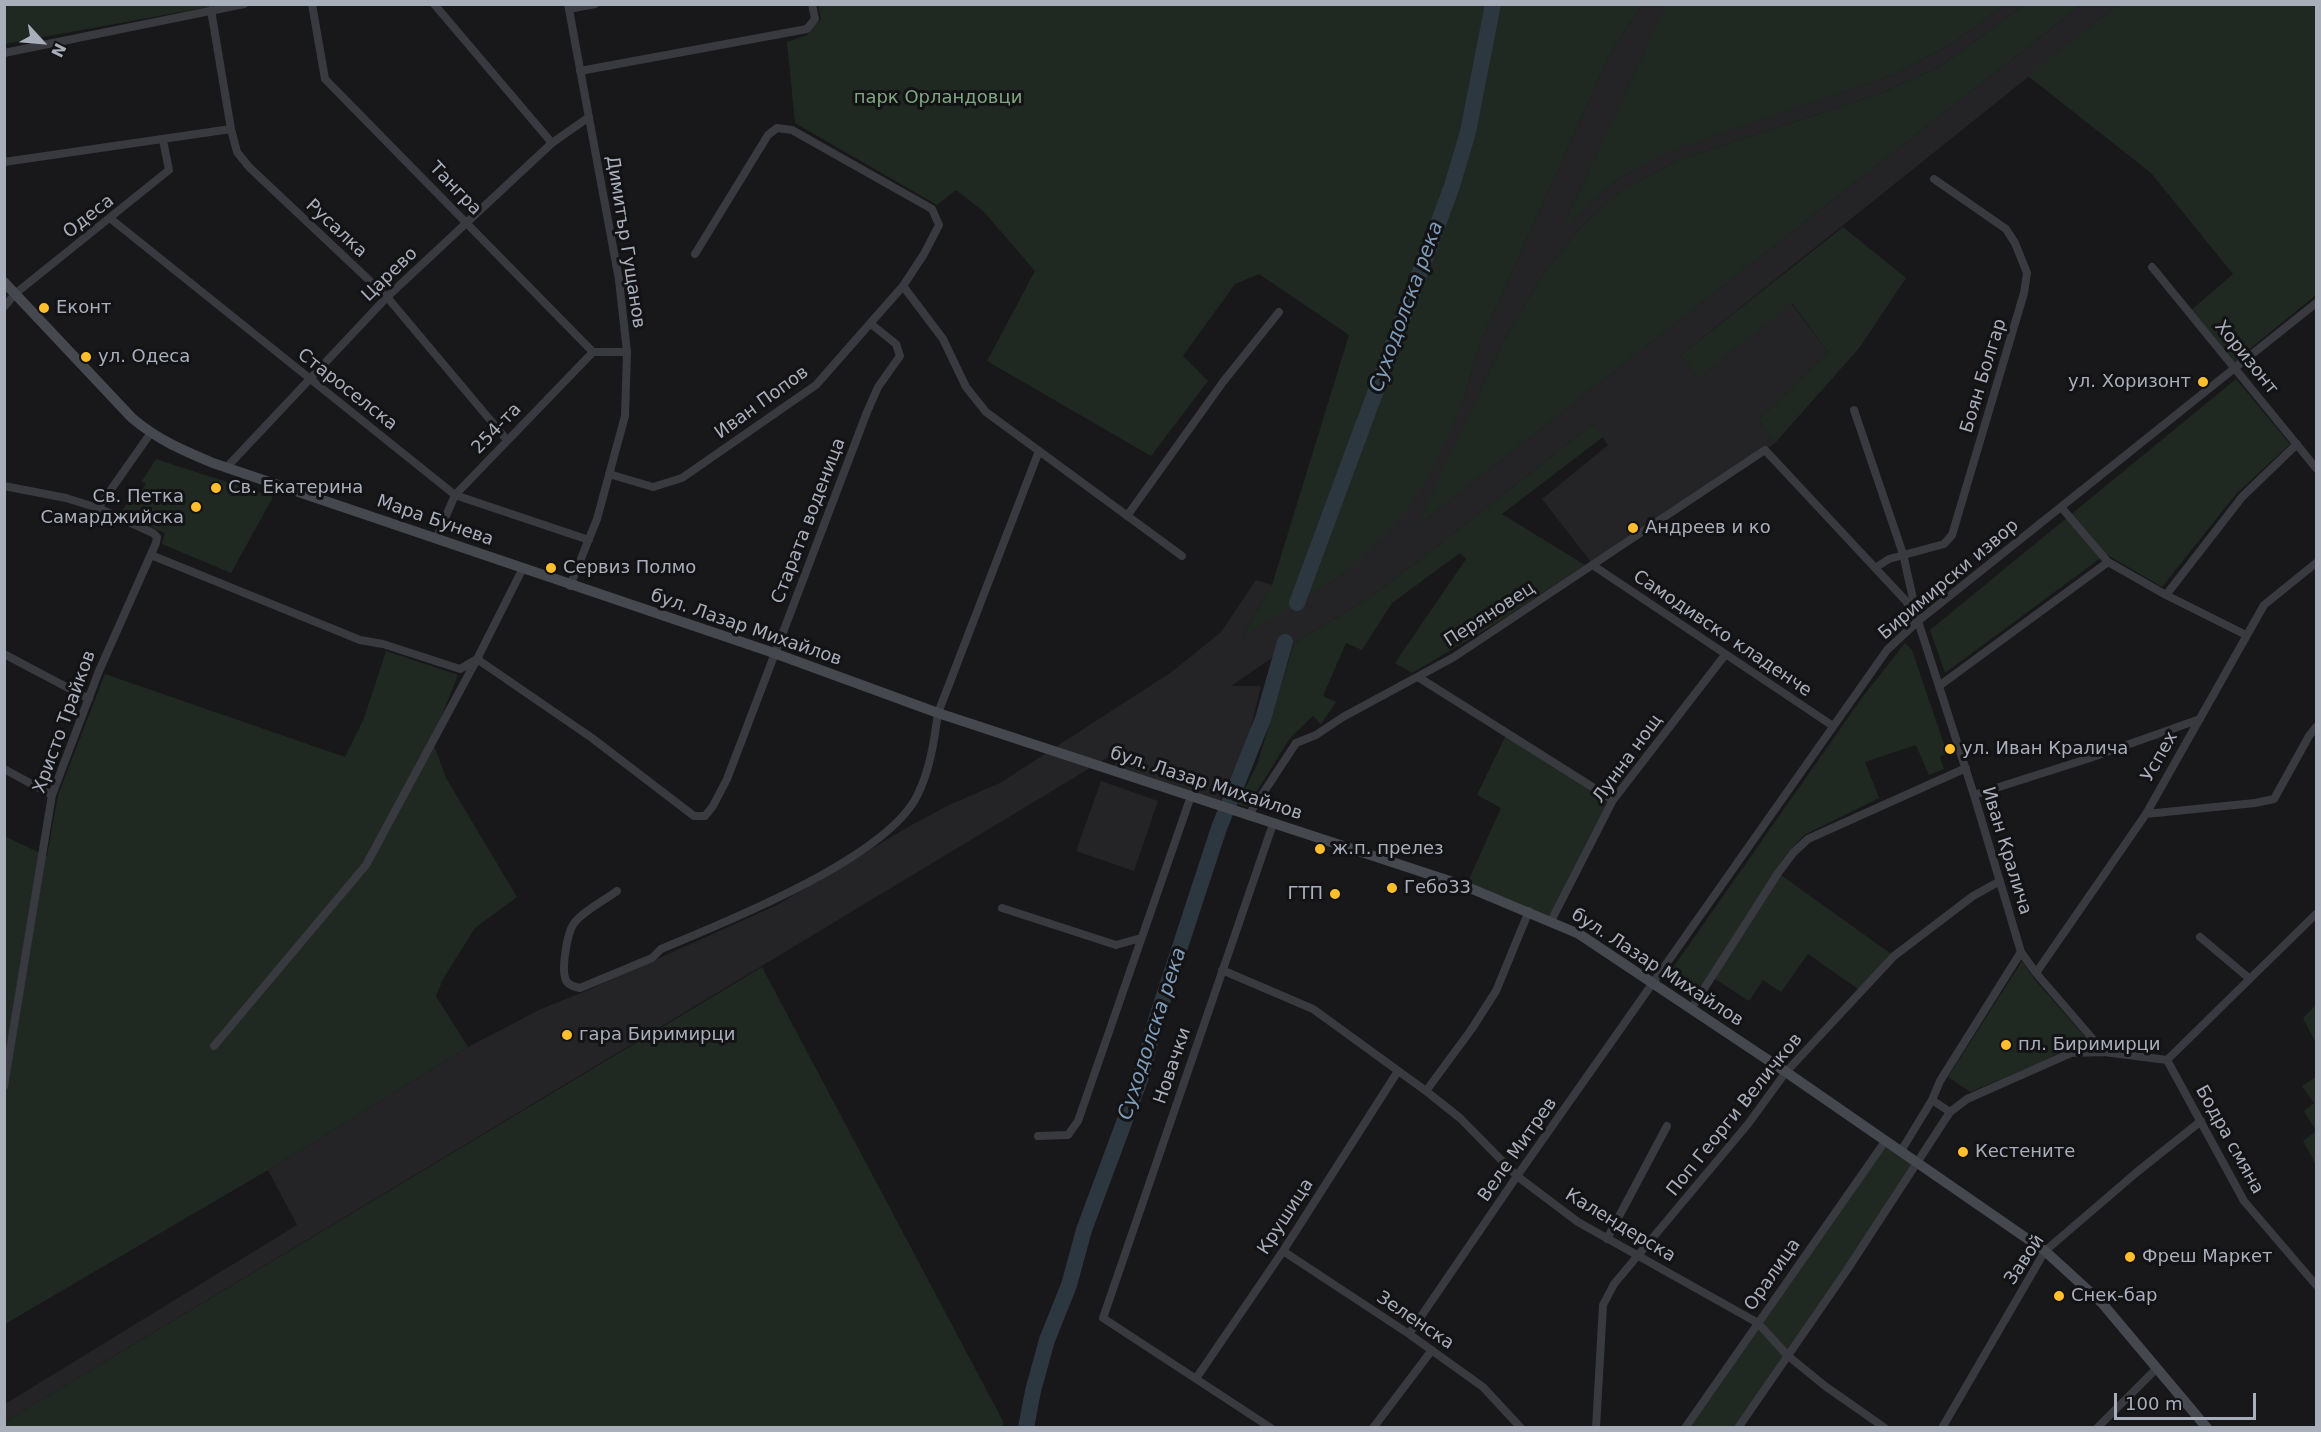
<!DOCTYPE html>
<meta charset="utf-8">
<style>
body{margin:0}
#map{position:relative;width:2321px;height:1432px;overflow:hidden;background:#18181a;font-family:"DejaVu Sans",sans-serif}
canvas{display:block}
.frame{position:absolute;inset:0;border:6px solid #a9aebb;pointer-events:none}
.north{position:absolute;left:12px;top:12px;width:60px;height:60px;-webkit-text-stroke:4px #131315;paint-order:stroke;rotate:116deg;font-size:16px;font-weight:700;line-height:24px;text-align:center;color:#a9aebb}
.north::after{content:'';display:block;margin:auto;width:21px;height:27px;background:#a9aebb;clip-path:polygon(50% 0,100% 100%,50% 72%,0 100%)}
.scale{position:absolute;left:2114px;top:1393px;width:142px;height:27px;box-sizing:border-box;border:3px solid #a9aebb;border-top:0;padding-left:8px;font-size:18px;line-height:21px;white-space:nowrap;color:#a9aebb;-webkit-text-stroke:4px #131315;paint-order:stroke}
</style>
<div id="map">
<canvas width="2321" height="1432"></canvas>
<div class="frame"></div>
<div class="north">N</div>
<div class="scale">100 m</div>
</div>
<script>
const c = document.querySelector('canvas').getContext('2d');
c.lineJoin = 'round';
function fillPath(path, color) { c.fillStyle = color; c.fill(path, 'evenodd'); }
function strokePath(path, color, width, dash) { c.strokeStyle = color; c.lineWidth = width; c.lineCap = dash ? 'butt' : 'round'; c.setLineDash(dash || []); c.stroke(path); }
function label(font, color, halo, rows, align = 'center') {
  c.font = font + ' "DejaVu Sans",sans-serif'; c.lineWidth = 6; c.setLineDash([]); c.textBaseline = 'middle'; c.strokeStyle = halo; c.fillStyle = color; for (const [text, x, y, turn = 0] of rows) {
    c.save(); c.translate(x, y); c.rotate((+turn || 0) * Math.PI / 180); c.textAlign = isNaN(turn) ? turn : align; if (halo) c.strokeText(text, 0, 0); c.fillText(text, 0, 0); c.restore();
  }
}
fillPath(new Path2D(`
 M1641,5H1667L1562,228L1615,181L1666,151L1892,75L1950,45L2004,5H2024L1941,66L1877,95L1678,160L1617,194L1581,227L1546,270L1503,342L1418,525L2081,5H2118L1681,355L1698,379L1791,303L1828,352L1758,420L1775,443L1594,566L1542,499L1608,445L1593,424L1439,545L1368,599L1294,643L1231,686H1261L1249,736L1218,805L1113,770L1120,750L5,1422V1404L297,1225L268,1170L468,1047L541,1009L586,991L777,905L908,827L949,805L1000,783L1173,671L1221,632L1256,580L1272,585L1243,635L1346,572L1463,401L1480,343L1609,56Z
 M1101,781L1158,801L1134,871L1076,851Z`), '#242427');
fillPath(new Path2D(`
 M5,4H219V5L5,44Z
 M1667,4H2004V5L1950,45L1892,75L1666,152L1615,181L1561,230Z
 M818,5V4L1641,5L1609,56L1480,343L1463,401L1427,479L1396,524L1346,572L1242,637L1272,585L1349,335L1259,274L1235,284L1183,356L1208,381L1151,456L987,361L1035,271L984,212L956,190L937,205L795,123L787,42L807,35L821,19Z
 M2024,5H2081L1417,526L1503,342L1546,270L1581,227L1617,194L1678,160L1877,95L1941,66Z
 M2118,5H2316V295L2241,356L2235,367L2189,312L2233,274L2151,173L2028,76Z
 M1843,227L1906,278L1860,347L1775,443L1758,420L1828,352L1792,303L1698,379L1681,355Z
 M2236,379L2290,444L2236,494L2162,587L2106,554L1945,673L1930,630Z
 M1593,424L1603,437L1502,514L1585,565L1500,621L1412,673L1395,663L1466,559L1460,553L1392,603L1362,650L1346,643L1323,696L1336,702L1321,724L1313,716L1290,738L1247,807L1237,804L1257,765L1294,643L1368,599L1439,545Z
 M156,459L273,497L231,573L162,544L165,533L120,514L132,496L137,498L146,484L142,481Z
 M1905,643L1912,650L1947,753L1940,757L1944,769L1929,775L1916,745L1865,762L1879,798L1804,835L1784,857L1694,997L1671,982L1672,969L1861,699Z
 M386,651L458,675L432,740L446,778L517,897L475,928L443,979L436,996L468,1047L268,1170L5,1324L4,836L47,856L58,795L105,674L345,757L364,718Z
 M1507,733L1613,800L1551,921L1466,886L1501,808L1477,795Z
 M1778,873L1894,956L1861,991L1808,954L1781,992L1763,980L1749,1001L1712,977Z
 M2022,961L2035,980L2096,1049H2068L2041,1062L1970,1092L1948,1077Z
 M762,967L1003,1421V1427H5V1422Z
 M2316,1005V1043L2303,1018Z
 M2316,1077V1165L2303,1141L2316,1131L2304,1111L2314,1103L2302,1086Z
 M1886,1140L1919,1163L1738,1427L1685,1428Z`), '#1f2921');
strokePath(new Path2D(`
 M1297,603L1452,186L1468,132L1493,4
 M1026,1428L1033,1391L1047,1340L1069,1285L1084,1230L1141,1077L1156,1020L1219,828L1263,719L1285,642`), '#2d3740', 16);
strokePath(new Path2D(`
 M312,4L325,79L593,352H627
 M434,4L552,143
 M568,4L619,280L627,352L625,416L597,519L570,586
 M569,9L595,4
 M211,10L231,129L237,152L249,167L387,297L507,440
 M4,53L244,4
 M580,71L807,29L815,19L812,4
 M4,162L231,129
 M111,219L455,495L589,540
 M2152,267L2316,468
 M903,286L943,339L966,387L986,412L1182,556
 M4,307L16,293L169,170L163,140
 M1854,410L1903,554L1918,621L1974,795L2021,952L2036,973L2104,1052
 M226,468L387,297L552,143L589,117
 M609,474L653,487L682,478L816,385L903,286L924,254L939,225L932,209L792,130L777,128L768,135L695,254
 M4,486L66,498L98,508L153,533L157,537L156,543L99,671L52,795L4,1086
 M2061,507L2108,562L2166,595L2246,635
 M98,508L150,434
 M1127,516L1223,382L1279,312
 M437,537L455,495L593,352
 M151,555L360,640L383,644L460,669L477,659L592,738L694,816H705L713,806L727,779L867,412L878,387L900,356L896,344L871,324
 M1594,566L1833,726
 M1875,568L1889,559L1944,544L1952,535L2024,293L2027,273L2015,243L2006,229L1934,179
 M2166,595L2242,497L2297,444
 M4,654L89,699
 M1418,677L1613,800
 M1939,686L2108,562
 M4,769L52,795
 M1974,795L2090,758L2200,719
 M2146,814L2255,803L2274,799L2309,736L2316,727
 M1248,816L1296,743L1316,735L1343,717L1454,657L1765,450L1906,601L1918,621
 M617,891C605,900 584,911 575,922C567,931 560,973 567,982C570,986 575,987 580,988L652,958L661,949C726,922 885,859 917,796C930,770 934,742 938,713L1039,451
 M1002,908L1116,945L1141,938
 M1551,921L1613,800L1725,655
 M2200,937L2250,979
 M1222,970L1313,1009L1426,1091L1460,1118L1517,1176L1578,1222L1758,1323L1787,1355L1825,1386L1885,1428
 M2036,973L2146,814L2264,605L2316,563
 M1691,1009L1778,873L1793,853L1808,839L1966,768
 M214,1046L366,865L477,659L523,568
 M2167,1060L2244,1201L2316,1285
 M1426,1091L1471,1030L1496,991L1529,911
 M1932,1100L1950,1112
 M1038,1136L1068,1135L1078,1121L1191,796
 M1901,1151L1932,1100L1940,1081L2021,952
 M1607,1239L1667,1126
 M1283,1251L1409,1334L1483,1387L1521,1428
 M1409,1334L1517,1176L1887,650L1918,621L2316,303
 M1197,1377L1283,1251L1398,1071
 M1271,1428L1103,1318L1273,824
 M1373,1428L1432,1350
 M1596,1428L1603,1305L1614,1284L1748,1124L1786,1072L1894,956L1973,896L2000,881
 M1685,1428L1886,1140
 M1738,1428L1847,1270L1950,1112L1967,1099L2071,1053L2104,1052L2167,1060L2316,914
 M1942,1428L2045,1251L2137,1172L2201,1121
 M2097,1428L2157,1368`), '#393940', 8);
strokePath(new Path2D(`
 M4,282L132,418C158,440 182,450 213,463L774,653L938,713L1465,886L1579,934L1786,1072L2045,1251L2102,1303L2207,1428`), '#464850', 10);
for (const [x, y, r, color] of [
 [44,308,6,"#ffbe2b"],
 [86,357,6,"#ffbe2b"],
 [2203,382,6,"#ffbe2b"],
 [216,488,6,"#ffbe2b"],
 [196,507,6,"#ffbe2b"],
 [1633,528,6,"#ffbe2b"],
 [551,568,6,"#ffbe2b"],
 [1950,749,6,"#ffbe2b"],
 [1320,849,6,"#ffbe2b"],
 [1392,888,6,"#ffbe2b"],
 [1335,894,6,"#ffbe2b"],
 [567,1035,6,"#ffbe2b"],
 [2006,1045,6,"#ffbe2b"],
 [1963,1152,6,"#ffbe2b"],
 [2130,1257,6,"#ffbe2b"],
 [2059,1296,6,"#ffbe2b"]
]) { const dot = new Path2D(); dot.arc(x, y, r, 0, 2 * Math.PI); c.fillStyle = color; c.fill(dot); strokePath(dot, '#131315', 2); }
label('18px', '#7fa782', '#131315', [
 ["парк Орландовци",938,98]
]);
label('18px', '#a9aebb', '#131315', [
 ["Тангра",455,189,46],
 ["Одеса",89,217,-38],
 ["Русалка",336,229,43],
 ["Димитър Гущанов",625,242,81],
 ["Царево",390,275,-44],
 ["Хоризонт",2246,358,51],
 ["Боян Болгар",1984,376,-73],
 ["Староселска",347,390,38],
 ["Иван Попов",762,403,-36],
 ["254-та",497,429,-46],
 ["Мара Бунева",435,521,19],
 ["Старата воденица",809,521,-69],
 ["Биримирски извор",1949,580,-40],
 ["Перяновец",1490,615,-33],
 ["бул. Лазар Михайлов",746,628,19],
 ["Самодивско кладенче",1722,634,34],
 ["Христо Трайков",65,722,-70],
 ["Успех",2160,757,-60],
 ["Лунна нощ",1628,759,-54],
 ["бул. Лазар Михайлов",1206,784,18],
 ["Иван Кралича",2006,851,73],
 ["бул. Лазар Михайлов",1657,968,33],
 ["Новачки",1173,1066,-71],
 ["Поп Георги Величков",1735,1115,-51],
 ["Бодра смяна",2229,1140,61],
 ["Веле Митрев",1518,1150,-55],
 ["Крушица",1286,1217,-57],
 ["Календерска",1620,1226,31],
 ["Завой",2025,1260,-56],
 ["Оралица",1773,1275,-55],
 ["Зеленска",1415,1321,34]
]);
label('18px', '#a9aebb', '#131315', [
 ["Еконт",56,308],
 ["ул. Одеса",98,357],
 ["ул. Хоризонт",2191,382,"right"],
 ["Св. Екатерина",228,488],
 ["Св. Петка",184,497,"right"],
 ["Самарджийска",184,518,"right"],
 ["Андреев и ко",1645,528],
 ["Сервиз Полмо",563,568],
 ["ул. Иван Кралича",1962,749],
 ["ж.п. прелез",1332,849],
 ["Гебо33",1404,888],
 ["ГТП",1323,894,"right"],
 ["гара Биримирци",579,1035],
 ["пл. Биримирци",2018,1045],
 ["Кестените",1975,1152],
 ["Фреш Маркет",2142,1257],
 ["Снек-бар",2071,1296]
], 'left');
label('italic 20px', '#7e9bb8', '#131315', [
 ["Суходолска река",1407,307,-70],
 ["Суходолска река",1153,1034,-72]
]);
</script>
